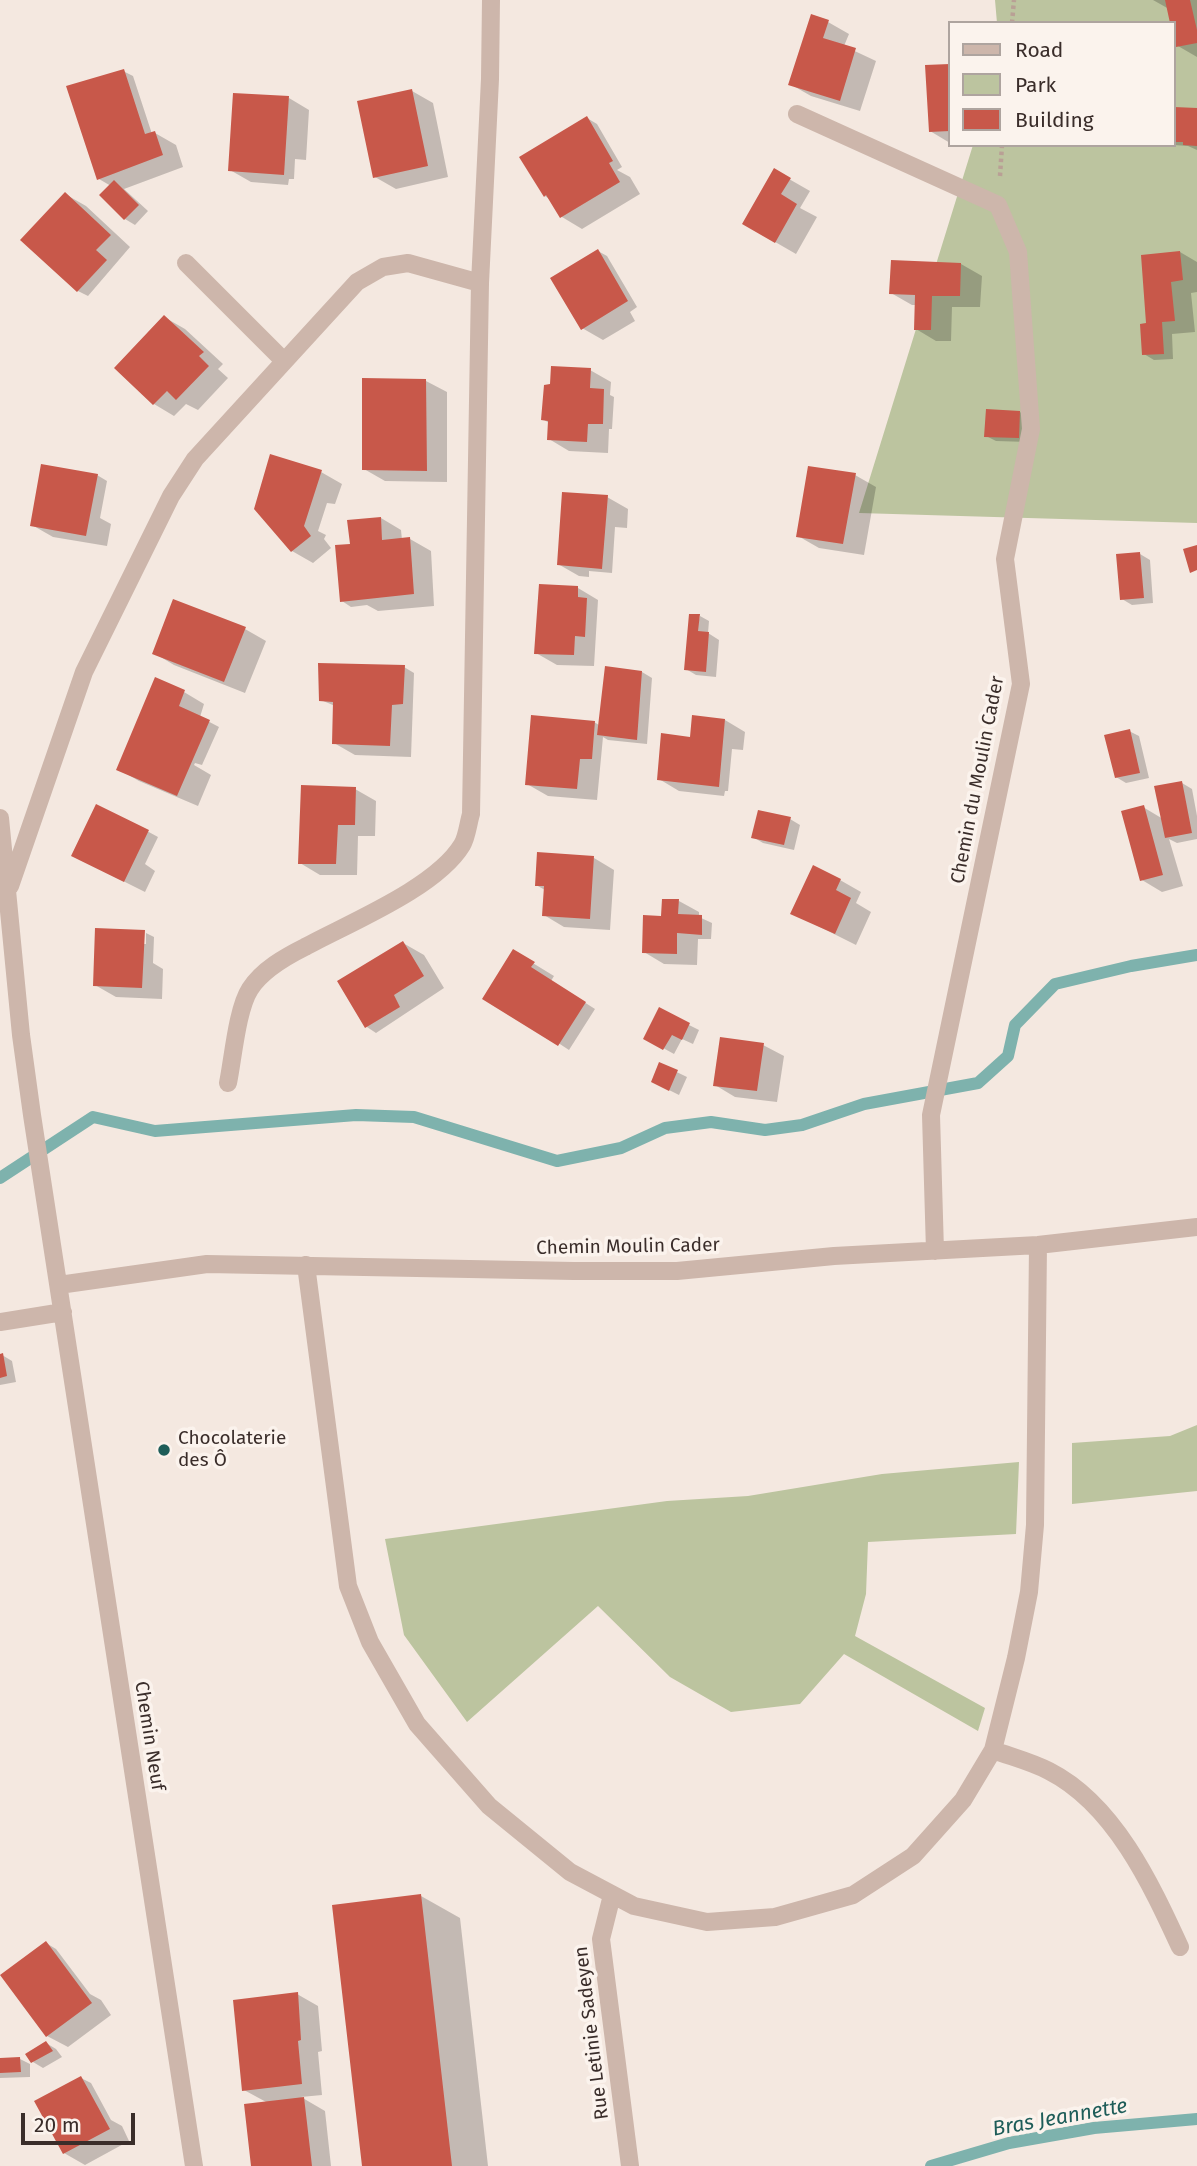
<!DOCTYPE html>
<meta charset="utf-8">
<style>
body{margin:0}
#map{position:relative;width:1197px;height:2166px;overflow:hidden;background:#f4e8e0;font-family:"Fira Sans",sans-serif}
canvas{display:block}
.legend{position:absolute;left:948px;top:21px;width:228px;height:126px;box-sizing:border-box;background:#fbf3ed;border:2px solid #aea49f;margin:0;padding:9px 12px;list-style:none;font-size:21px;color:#3a2d2a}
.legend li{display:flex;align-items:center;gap:14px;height:35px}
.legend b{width:35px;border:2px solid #aea49f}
.scale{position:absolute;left:21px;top:2113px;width:114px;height:32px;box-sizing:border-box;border:4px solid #3a2d2a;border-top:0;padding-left:9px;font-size:21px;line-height:24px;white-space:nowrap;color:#3a2d2a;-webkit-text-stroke:5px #fbf3ed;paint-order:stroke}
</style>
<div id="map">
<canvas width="1197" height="2166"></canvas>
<ul class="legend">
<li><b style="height:9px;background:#cdb6ab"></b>Road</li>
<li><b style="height:19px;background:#bcc49f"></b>Park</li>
<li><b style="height:19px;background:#c8584a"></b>Building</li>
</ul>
<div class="scale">20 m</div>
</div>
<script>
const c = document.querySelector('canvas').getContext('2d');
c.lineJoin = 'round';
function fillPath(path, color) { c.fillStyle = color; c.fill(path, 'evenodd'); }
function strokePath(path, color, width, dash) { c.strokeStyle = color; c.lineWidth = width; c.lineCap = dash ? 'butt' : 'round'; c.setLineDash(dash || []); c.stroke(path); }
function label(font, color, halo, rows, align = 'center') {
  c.font = font + ' "Fira Sans",sans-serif'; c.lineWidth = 7; c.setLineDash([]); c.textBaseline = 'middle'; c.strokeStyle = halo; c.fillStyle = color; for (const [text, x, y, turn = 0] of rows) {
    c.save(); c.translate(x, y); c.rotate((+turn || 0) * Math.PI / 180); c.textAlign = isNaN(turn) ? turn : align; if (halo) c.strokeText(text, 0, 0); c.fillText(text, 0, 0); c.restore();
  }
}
fillPath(new Path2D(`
 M995,0H1197V523L859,513L973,145H1174V23H997Z
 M1197,1425V1491L1072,1504V1443L1170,1436Z
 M1019,1462L1016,1534L868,1542L866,1594L855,1636L985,1708L978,1731L844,1654L800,1704L731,1712L670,1677L598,1606L467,1722L404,1635L385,1539L667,1501L748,1496L882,1474Z`), '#bcc49f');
fillPath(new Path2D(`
 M1153,0H1197V57L1178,46L1174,23L1169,9Z
 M828,22L849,34L844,46L876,61L860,111L811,96L790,84Z
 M950,66V143L930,131L927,67Z
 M123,71L133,76L152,134L155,133L176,145L183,167L124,189L148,211L135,225L125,219L102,195L111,186L99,179L68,87Z
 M412,91L433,103L448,177L396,189L375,177Z
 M289,98L309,110L306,160L295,159L294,179H289L288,185L251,182L230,170Z
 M1174,109L1197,110V150L1188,146L1174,145Z
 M587,118L597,124L622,167L617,170L630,177L640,194L582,229L562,217L551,200L545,196L521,157Z
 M775,171L810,191L800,208L817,217L796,254L744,224Z
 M65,194L86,206L130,247L88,296L78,291Z
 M598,251L607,256L637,307L630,312L635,321L603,340L582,328Z
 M1180,252L1197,262V292L1191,293L1195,332L1172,334L1173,359L1154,360L1144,354L1152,325Z
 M892,262L961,264L982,276L980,307H952L951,341H936L916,329V305H912L891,293Z
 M164,317L185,329L223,364L218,369L228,378L198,410L186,404L174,416L154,404Z
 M590,370L611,382L610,395L614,397L612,429H609L608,453L569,451L549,439V423L543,419Z
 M426,381L447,392V482L385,481L364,469Z
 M1020,412L1029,418L1028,442L996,441L986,436Z
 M321,472L342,484L335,504L327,503L318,531L326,535L324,539L331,548L313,563L292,551L256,509Z
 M97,475L107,481L100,518L111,524L107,546L53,537L32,525Z
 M855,475L876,487L864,555L819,548L798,536Z
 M607,497L628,509L627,528L615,527L612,573L589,571V577L579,576L558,564Z
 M381,518L401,530L402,540L410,539L431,551L434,606L378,611L367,605L351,607L342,601L352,547Z
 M1140,554L1150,560L1153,603L1132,605L1122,599Z
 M578,588L598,600L594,666L557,665L536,653Z
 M174,601L245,629L266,641L245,693L174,665L154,653Z
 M700,616L709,621L708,633L719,640L716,677L696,675L686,669Z
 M404,667L414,673L411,757L355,755L334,743L335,706L321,700Z
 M642,672L652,678L647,744L608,740L603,737L597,800L548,796L527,784L594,722L599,725Z
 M184,692L204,704L200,717L219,727L202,765L195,763L194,765L211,775L198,806L139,781L118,769Z
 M725,720L745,732L743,750L732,749L728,791H725L724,796L679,791L659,779L691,738Z
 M1129,731L1139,736L1149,778L1126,783L1116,777Z
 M1182,783L1192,789L1197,816V839L1177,843L1169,839L1183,886L1162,892L1142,880L1143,807L1163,819Z
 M355,789L376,801L375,836H358L357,875H320L300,863Z
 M790,819L800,825L794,850L763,843L753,837Z
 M136,825L158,837L145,864L155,871L145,892L73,856Z
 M538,854L594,858L614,870L610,930L564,927L544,915L545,890L536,885Z
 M840,880L861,892L856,903L871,912L856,945L792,913Z
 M679,901L699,912V917L712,923L711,939H698L697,965L664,964L644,952L663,917Z
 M146,933L154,937L153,963L163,969L162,999L116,997L95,985L142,944H146Z
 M403,943L424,955L444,988L376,1033L367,1027Z
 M513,951L554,976L551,981L595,1009L569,1050L537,1029Z
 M659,1010L699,1030L693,1044L682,1039L674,1054L645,1038Z
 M763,1045L784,1056L777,1102L735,1097L715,1085Z
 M660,1064L687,1077L679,1095L663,1087Z
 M2,1355L12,1361L16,1382L0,1385V1356Z
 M421,1896L460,1918L488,2166H364Z
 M46,1943L56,1949L90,1994L101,2000L111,2015L68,2047L47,2036Z
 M297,1994L318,2006L322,2051L318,2052L322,2095L301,2097L325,2111L331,2166H253L268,2103L244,2090Z
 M46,2043L56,2049L62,2057L43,2068L33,2062Z
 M0,2059H20L30,2064V2077L0,2078Z
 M81,2078L91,2083L111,2120L122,2126L129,2141L85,2165L64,2153Z`), '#0003');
strokePath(new Path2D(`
 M0,1178L93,1117L155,1131L356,1115L414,1117L557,1161L621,1148L665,1128L711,1122L765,1130L802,1125L864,1104L978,1083L1008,1056L1015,1025L1055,984L1131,966L1197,955
 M931,2166L1009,2143L1094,2128L1197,2119`), '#7eb2ad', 12);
fillPath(new Path2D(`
 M1165,0H1190L1197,30V43L1176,47L1174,23H1170Z
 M811,14L829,20L823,38L856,48L840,101L788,85Z
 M950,64V131L929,132L925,65Z
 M124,69L145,134L155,131L163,155L97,180L66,86Z
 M412,89L428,166L373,178L357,101Z
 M233,93L289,96L284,175L228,171Z
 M1174,107L1197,108V146L1183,145V142H1174Z
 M587,116L613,161L609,163L620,182L560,218L546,195L544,197L519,157Z
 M774,168L791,178L781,194L797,204L775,243L742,224Z
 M114,180L139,205L124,220L99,195Z
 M65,192L111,235L96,250L107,260L77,292L20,240Z
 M598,249L628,301L581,330L550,278Z
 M1180,251L1183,280L1171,282L1175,321L1162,322L1164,354L1142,355L1140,324L1146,323L1141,255Z
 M891,260L961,263L960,296H932L931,330H914L915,295L889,294Z
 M164,315L204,352L199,356L209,366L176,400L167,391L153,405L114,368Z
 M551,366L591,368L590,388L604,389L603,424H588L587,442L547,440L548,421L541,420L544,385L550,384Z
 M362,378L426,379L427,471L362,470Z
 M986,409L1020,411L1019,438L984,437Z
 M270,454L322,470L304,526L311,536L291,552L254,509Z
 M41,464L98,474L86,536L30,526Z
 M808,466L856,473L843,544L796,537Z
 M562,492L608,495L602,569L557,565Z
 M381,517L382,540L410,537L414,594L340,602L335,545L350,544L347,520Z
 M1197,545V570L1190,573L1183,549Z
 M1140,552L1144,598L1120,600L1116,554Z
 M539,584L578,586V597L587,598L585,637L575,636L574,655L534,654Z
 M173,599L246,627L224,682L152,654Z
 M689,614H700L698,631L709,632L706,672L684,670Z
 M318,663L405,665L403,704L392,705L390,746L332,744L333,702L319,701Z
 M605,666L642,671L637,740L597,735Z
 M155,677L185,690L179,706L210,720L177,796L116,770Z
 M531,715L595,721L592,759H580L577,789L525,785Z
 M692,715L725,719L719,787L657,780L661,733L690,737Z
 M1130,729L1140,773L1115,778L1104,735Z
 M1182,781L1192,833L1165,838L1154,786Z
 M301,785L356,787L355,825H338L336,864H298Z
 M96,804L149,830L124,882L71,856Z
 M1144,805L1163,875L1140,881L1121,811Z
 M758,810L791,817L784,845L751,838Z
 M537,852L594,856L590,919L542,916L544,886H535Z
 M813,865L841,879L836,890L851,898L835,934L790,914Z
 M662,899H679L678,914L702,915V935L677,933V954L642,953L643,915L661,916Z
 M95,928L145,930L142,988L93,986Z
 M403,941L424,976L394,995L400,1007L365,1028L337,981Z
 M513,949L535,962L531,967L586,1002L558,1046L482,999Z
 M659,1007L690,1023L682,1040L672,1035L663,1050L643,1039Z
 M720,1037L764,1043L757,1091L713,1086Z
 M659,1062L678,1070L669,1091L651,1082Z
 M3,1353L7,1376L0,1378V1354Z
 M421,1894L452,2166H362L332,1905Z
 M46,1941L92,2003L46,2037L0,1975Z
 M298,1992L301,2040L298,2041L302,2084L242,2091L233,2000Z
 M46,2041L53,2051L31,2063L25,2054Z
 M20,2057L21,2072L0,2073V2058Z
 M81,2076L110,2129L63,2154L34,2101Z
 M304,2097L312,2166H251L244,2104Z`), '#c8584a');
strokePath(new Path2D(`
 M1012,23L1014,0
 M1000,176L1002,145`), '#b9a095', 4.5, [3.5, 3.5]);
strokePath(new Path2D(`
 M797,114L998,205L1018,252L1031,429L1005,559L1021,684L931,1115L935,1251
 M186,263L284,361
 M0,818L21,1035L32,1115L194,2166
 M10,886L84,672L171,496L195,459L357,282L383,267L408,263L480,283
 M228,1083C233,1059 237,1009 250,989C262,970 285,957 305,947C349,923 436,888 462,845C467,837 468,824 471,814L480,283L490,79L491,0
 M306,1265L348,1586L370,1642L417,1724L489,1806L570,1872L634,1906L707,1922L775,1917L853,1895L913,1856L963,1800L993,1750L1016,1658L1029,1592L1035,1525L1038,1245
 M59,1285L207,1264L574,1271H677L834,1256L1038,1245L1197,1227
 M0,1322L63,1312
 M993,1750C1012,1757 1032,1762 1049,1771C1114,1804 1151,1884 1180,1947
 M612,1895L601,1939L630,2166`), '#cdb6ab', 18);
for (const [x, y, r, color] of [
 [164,1450,7,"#1e5d59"]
]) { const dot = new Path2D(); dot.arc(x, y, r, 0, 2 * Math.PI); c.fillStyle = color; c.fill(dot); strokePath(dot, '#fbf3ed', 2.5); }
label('19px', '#3a2d2a', '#fbf3ed', [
 ["Chemin du Moulin Cader",978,780,-79],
 ["Chemin Moulin Cader",628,1247,-1],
 ["Chemin Neuf",149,1736,81],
 ["Rue Letinie Sadeyen",592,2033,-97]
]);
label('19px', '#3a2d2a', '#fbf3ed', [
 ["Chocolaterie",178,1439],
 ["des Ô",178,1461]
], 'left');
label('italic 21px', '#1e5d59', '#fbf3ed', [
 ["Bras Jeannette",1060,2118,-10]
]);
</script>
